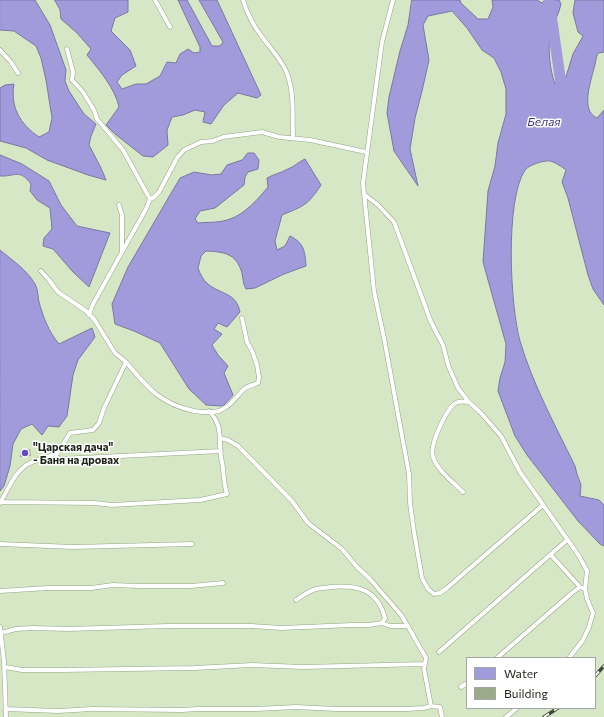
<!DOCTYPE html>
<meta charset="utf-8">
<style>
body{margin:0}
#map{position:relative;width:604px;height:717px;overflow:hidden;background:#d6e7c5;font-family:Commissioner,sans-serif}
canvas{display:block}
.legend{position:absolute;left:466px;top:657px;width:130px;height:52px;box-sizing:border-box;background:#fff;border:1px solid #a5a7a3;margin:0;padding:5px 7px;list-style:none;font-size:12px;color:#1e2418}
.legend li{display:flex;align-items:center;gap:8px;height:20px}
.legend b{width:20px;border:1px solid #a5a7a3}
</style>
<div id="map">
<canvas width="604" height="717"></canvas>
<ul class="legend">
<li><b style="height:11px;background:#a19bdc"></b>Water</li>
<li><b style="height:11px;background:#9bab8a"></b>Building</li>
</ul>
</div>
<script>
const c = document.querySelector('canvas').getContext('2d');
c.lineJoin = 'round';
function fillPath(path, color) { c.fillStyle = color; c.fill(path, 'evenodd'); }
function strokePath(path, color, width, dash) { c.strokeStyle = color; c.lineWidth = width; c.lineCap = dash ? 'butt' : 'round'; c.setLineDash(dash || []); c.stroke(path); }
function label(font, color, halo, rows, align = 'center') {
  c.font = font + ' Commissioner,sans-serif'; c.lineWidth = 3; c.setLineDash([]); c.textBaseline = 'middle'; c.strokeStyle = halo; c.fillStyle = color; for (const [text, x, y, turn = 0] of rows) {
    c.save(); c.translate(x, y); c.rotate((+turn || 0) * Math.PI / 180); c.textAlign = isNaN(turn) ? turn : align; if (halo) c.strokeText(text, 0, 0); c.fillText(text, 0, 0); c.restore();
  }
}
const water = new Path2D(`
 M0,0H35L50,25L66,70L65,81L69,91L84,114L96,124L91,136L89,145L101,168L106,180L88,175L47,160L26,148L0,141V88L5,85L14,84C10,107 20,124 39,137L49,132L52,118L46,80L41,58L36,46L14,31L0,30Z
 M55,0H128V12L115,18L111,31L130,50L136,66L122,75L117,82L122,89L136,84H146L160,76L167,62L176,63L180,54L188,49L194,53L200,52V47L178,0H187L212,46H220L223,42L199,0H217L261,95L257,98L238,93L224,105L211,124L203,122L205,112L195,110L183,115L172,117L167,130L168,145L153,157L143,156L115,134L106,125L119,107C115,88 99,70 87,55L91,49L77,33L61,19L60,10Z
 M412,0H460L461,3L478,19H488L493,7L492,0H537L542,3L545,0H559L561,4C559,14 554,22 551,31C547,45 550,71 555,84L564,83L573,54L583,36L578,32L573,13L575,0H604V52L598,53C595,59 596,63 594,68C591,81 580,111 597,118L604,110V305L593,289L588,275L568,198L562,182L566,170C562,167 555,162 550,161C544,160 529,165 525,170C505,200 510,305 520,341C533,385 555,425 575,466L577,474L581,485L580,496L599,500L604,505V546L600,544L578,521L527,455L515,436L498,391L500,378L505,362L506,344L483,262L488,191L495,166L498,143L506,114V89L501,72L494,58L482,50L467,28L452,11L428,16L423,25L429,60L422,91L415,118L410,149L418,186L394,151L387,113L389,97L400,51L408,25Z
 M248,153H254L259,160L258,169L248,172L245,177L244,185L215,208L200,211L195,219L198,223C208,222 220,223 230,219C245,214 258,199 268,187L267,178C274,174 281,173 288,169C294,167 298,162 305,159L321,185C308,205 304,206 282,215L275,241L277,250L285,246L290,236C304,243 305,251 306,266L284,274L255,288L246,289C243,284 243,278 242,273C236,253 224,252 206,251L201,256L198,268C200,274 203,280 208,284C221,295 236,292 240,312L227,327L218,323L214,329L222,334L212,345L218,355L228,366L224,373L233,395L225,404L222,406L206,405L189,389L160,343L134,331L115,324L112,304L128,267L180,178L194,172L212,175L221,174L227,165L242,160Z
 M0,155L22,164L49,181L61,205L77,226L110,233L89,287L73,272L53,249L43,246L44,238L52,229L50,208L37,200L30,191L31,184C19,168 16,177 0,176Z
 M0,250C12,260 27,270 35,284C38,289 38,297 39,302C43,317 49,332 59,344L92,328L95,337L78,360L73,375L67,416L59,427L48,426L42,435L32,424L21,429L13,444L10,466L4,486L0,491Z`);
fillPath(water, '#a19bdc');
strokePath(water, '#7a77a1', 1);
strokePath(new Path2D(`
 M549,0L563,98`), '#a19bdc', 11);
fillPath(new Path2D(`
 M30,449L31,456L20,457V451Z`), '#9bab8a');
const service = new Path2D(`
 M155,0L170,27
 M243,0C247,13 254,27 263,38C271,49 280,58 286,71C295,92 292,115 293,137
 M393,0L382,42L363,183L374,291L384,338L409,474L410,503L414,532L422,578L428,589L434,594L440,593L447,588L543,505
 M67,49L73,72L72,80L83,92L94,110L97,119L123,150L150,199L146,209L93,304L89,315
 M0,50L11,62L18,73
 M365,195L378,205L394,222L431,322L443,345L448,365L458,388L469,402L481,413L501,436L520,472L579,556L587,571L585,589L587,599L593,613L589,627L583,640L569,658
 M150,199L153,198L159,192L177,158L184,150L201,142L213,141L223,137L262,132L279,137L310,140L366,152
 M119,205L122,215V251
 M126,362C147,387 160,404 194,411C201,412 212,413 219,411C231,406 235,398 244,389C247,386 254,385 258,383L259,377L257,365L252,351L247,342L242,318
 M220,438L228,440L238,446L292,501L308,523L342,549L357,567L370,579L402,616L426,658L424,669L431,706L440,707L442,717
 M54,456L60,459L221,451
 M463,492C453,482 438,471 433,457C429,446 445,412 454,404C458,401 463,401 468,402
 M1,502L95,503L112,505L200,500L227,494C224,485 224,477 223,469C223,464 221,460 221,456C218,438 224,427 209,411
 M0,503C9,489 14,471 30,463C38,459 48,457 57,454L70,433L93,430L99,423L104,408L126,362L115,353L94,319L86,311L58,292L49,280L41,271
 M0,544L73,547L192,544
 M551,555L580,587
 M0,591L48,588H91L113,585L138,586H191L223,583
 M382,623L390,626H407
 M0,627L4,661L6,717
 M1,633L16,629L33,628L68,629L168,626H252L281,628L352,625H369L382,623L385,618C377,589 358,585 331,587C327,588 320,588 316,589C309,591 302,596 296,600
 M439,652L567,540
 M497,658L572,593L580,587L585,589
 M5,667L22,670H63L194,668L252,665L303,667L425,664
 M461,687L467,683
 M6,709L58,711L92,709L182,710L198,709H256L296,707L336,709H407L424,708L431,706
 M506,717L517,708`);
strokePath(service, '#94a484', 5);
strokePath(service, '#fff', 4);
const rail = new Path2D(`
 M595,676L604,666
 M544,717L558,708`);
strokePath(rail, '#404838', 3.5);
strokePath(rail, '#fff', 2, [6]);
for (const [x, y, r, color] of [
 [25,453,4,"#644ac3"]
]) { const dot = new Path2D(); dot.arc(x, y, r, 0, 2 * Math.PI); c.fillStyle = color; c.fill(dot); strokePath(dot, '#fff', 1.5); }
label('bold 11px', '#1e2418', '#fff', [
 ["\"Царская дача\"",33,447],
 ["- Баня на дровах",33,460]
], 'left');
label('italic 12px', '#453783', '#fff', [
 ["Белая",544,122]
]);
</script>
